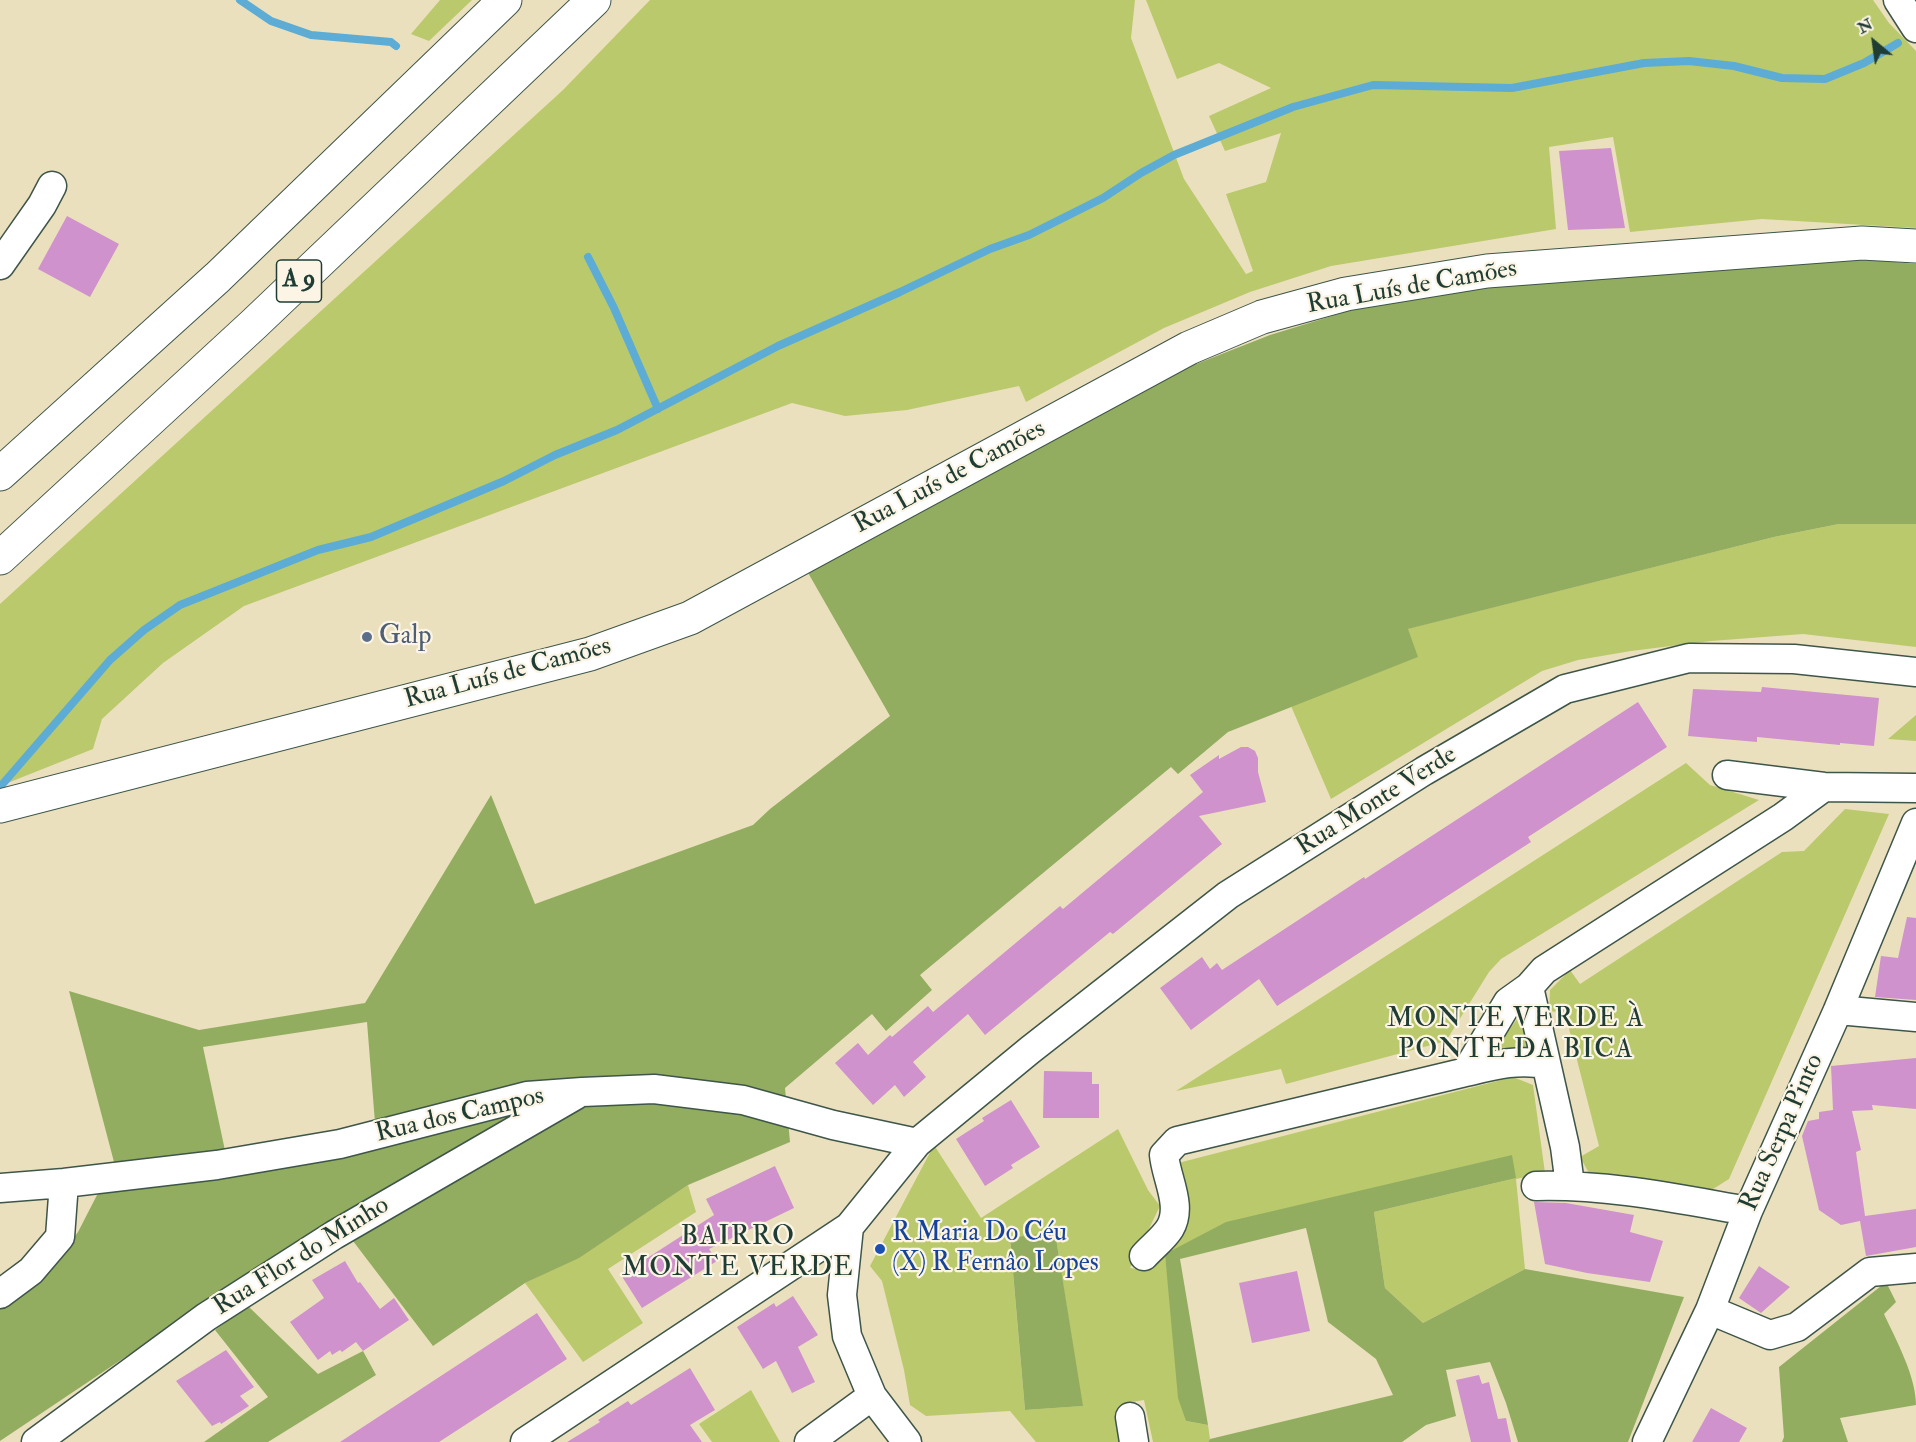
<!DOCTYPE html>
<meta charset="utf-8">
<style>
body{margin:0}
#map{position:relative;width:1916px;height:1442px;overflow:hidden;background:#ebe0bd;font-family:"IM FELL Double Pica",serif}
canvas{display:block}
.north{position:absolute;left:1844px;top:12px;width:60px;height:60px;-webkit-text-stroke:4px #fcf5e5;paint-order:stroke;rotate:331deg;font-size:16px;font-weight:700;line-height:24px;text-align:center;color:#1f3d34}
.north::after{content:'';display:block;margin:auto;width:21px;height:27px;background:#1f3d34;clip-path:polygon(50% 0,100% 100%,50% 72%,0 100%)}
</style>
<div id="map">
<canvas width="1916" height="1442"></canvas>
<div class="north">N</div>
</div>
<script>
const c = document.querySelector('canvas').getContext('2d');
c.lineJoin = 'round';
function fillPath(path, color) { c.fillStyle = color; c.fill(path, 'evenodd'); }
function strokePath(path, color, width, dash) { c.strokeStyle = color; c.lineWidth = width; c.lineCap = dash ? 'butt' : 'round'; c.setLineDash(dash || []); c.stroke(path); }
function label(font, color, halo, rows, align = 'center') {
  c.font = font + ' "IM FELL Double Pica",serif'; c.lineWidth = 4.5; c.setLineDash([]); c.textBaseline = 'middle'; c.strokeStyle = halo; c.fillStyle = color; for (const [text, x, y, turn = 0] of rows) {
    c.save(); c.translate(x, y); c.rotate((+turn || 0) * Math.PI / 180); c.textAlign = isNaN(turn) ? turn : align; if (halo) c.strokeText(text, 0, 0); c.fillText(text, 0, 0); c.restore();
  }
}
fillPath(new Path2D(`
 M440,0H472L429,41L411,34Z
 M650,0H1135L1131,38L1184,179L1246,274L1253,271L1226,194L1266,182L1281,133L1225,151L1209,116L1271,88L1219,63L1177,79L1146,0H1873L1889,23L1916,51V228L1762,219L1630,232L1613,137L1549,147L1556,229L1331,266L1250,292L1164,328L1026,402L1019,386L907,410L845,416L792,403L244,606L163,663L102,719L93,749L0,786V604L563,90Z
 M1839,524H1916V647L1803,634L1711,641L1631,651L1578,660L1542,671L1331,799L1291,706L1417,657L1407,629L1774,537Z
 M1916,715V741L1888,739Z
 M1686,763L1710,785L1759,800L1501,959L1489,972L1446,1041L1286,1084L1281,1069L1176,1091Z
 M1845,809L1889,814L1729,1179L1702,1196L1589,1173L1580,1157L1599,1146L1565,1013L1549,1011L1550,990L1570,970L1580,984L1782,852L1804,851Z
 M1523,1011L1531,1046L1500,1052L1495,1049Z
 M1513,1077L1533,1085L1545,1173L1516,1179L1525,1269L1423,1323L1385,1288L1374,1212L1516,1178L1165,1254L1186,1421L1208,1425L1210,1439L1208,1442H1153L1144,1400L1121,1404V1442H1036L1010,1411L926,1416L910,1405L904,1370L882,1281L870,1266L934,1145L981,1218L1118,1129L1148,1190L1160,1206L1130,1268L1143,1270L1181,1186L1178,1163ZM1055,1232L1082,1406L1025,1410L1010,1239Z
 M688,1185L696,1212L608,1269L643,1323L583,1362L525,1283L579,1257Z
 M751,1390L780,1442H712L699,1424Z`), '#bac96c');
fillPath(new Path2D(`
 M1863,259L1916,264V524H1839L1774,537L1408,629L1418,657L1228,732L1178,774L1171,767L920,975L932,990L886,1031L872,1014L785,1088L790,1142L688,1185L579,1258L525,1283L433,1346L337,1220L182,1319L0,1441V1305L45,1275L78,1232L114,1162L69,991L199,1030L365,1003L491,795L535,904L753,825L770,809L890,716L807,571L1186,368L1270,335L1358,308L1445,291L1554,280ZM367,1022L377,1148L230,1174L203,1047Z
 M1512,1155L1516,1178L1374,1212L1385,1288L1423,1323L1525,1269L1684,1297L1628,1442H1518L1506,1403L1490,1362L1446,1370L1456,1416L1426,1425L1402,1442H1208L1210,1439L1393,1395L1376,1359L1328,1322L1306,1228L1180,1259L1208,1425L1186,1421L1178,1398L1165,1254L1226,1222Z
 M1055,1232L1083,1406L1025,1410L1010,1238Z
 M1886,1282L1896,1302L1884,1314C1896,1340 1916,1376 1916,1405L1840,1418L1848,1442H1782L1784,1437L1779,1367Z
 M248,1306L318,1374L363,1351L376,1375L268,1442H204L268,1397L215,1330Z`), '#93ad60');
strokePath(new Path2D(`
 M240,0L271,21L311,35L391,42L396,46
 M588,257L614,308L658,409
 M0,787L110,660L144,630L180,605L318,550L371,537L504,481L555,455L617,430L778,346L900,292L990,249L1029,235L1103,198L1141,173L1174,155L1293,107L1373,85L1512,88L1644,63L1689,61L1734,66L1782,78L1825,79L1864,63L1898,43`), '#5cacd6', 8);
fillPath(new Path2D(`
 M1611,148L1625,228L1568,230L1559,151Z
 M67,216L119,244L90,297L38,269Z
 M1762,687L1879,698L1874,746L1840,743V745L1757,737V742L1688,736L1693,689L1761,692Z
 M1638,702L1667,747L1528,837L1531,842L1277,1006L1259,979L1191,1030L1160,988L1202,957L1210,969L1217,963L1222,970L1364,877L1365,879L1430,837Z
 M1241,747H1248L1255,751L1258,758V772L1266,802L1199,816L1222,844L1113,934L1110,932L985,1035L968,1014L913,1062L926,1077L904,1097L895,1085L873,1105L835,1063L858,1043L868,1055L890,1035L892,1037L928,1006L933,1012L1060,906L1063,909L1203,792L1190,775L1219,755V759Z
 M1907,917L1916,918V1000L1875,997L1881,956L1898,958Z
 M1916,1058V1109L1872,1105L1873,1110L1852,1111L1861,1150L1856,1152L1865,1216L1916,1209V1247L1866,1256L1860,1221L1841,1225L1819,1210L1802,1136L1808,1121L1819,1119V1112L1833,1110L1831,1066Z
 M1044,1071L1092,1072V1084H1099V1118H1043Z
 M1011,1100L1040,1147L1011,1165L1013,1168L985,1186L956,1139L984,1121L982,1118Z
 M775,1166L794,1208L709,1249L717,1261L642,1308L621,1275L714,1215L706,1199Z
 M1534,1202L1566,1203L1634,1215L1630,1232L1663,1241L1650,1282L1587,1273L1545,1264Z
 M345,1261L358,1283L360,1282L380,1309L394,1298L409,1320L363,1351L356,1342L342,1352L340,1350L332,1355L330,1351L318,1360L290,1322L324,1298L312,1280Z
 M1759,1266L1790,1287L1761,1313L1739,1298Z
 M1297,1271L1310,1331L1252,1343L1239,1283Z
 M793,1296L818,1335L798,1347L815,1382L792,1393L776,1361L763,1369L737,1327L774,1303L776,1307Z
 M537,1313L567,1359L439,1442H340Z
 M226,1350L254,1387L240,1396L249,1406L221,1424L220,1422L212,1426L176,1381Z
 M690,1368L715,1410L690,1425L702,1442H567L600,1422L598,1420L628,1401L631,1405Z
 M1479,1375L1482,1384L1489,1382L1498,1419L1506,1418L1511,1442H1471L1456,1380Z
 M1711,1408L1747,1428L1739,1442H1692Z`), '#cf92cc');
const minor = new Path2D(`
 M1898,0L1916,28
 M0,265L42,205L52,186
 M1727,775L1824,787L1916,788
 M1838,1010L1916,1017
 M1466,1072C1495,1065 1516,1059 1546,1064
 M1570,1185L1565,1147L1529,987L1544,970L1783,817L1824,787
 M1536,1186C1607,1184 1678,1199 1748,1211
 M0,1188L64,1183L217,1165L340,1144L527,1096L582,1092L654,1089L743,1100L833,1125L917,1143
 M849,1227L842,1295L847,1336L872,1396L907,1442
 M1144,1256C1152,1247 1164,1238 1170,1228C1183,1206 1166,1178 1164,1155L1177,1141L1466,1072L1508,1002L1529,987
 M0,1294L31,1271L60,1237L64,1183
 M1710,1310L1770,1335L1797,1327L1870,1272L1916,1268
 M1130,1417L1134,1442
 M36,1442L206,1317L334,1235L576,1095
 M525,1442L849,1227L917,1143L1030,1050L1228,895L1424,771L1565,689L1689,658L1794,659L1916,672
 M809,1442L872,1396
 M1647,1442L1710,1310L1748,1211L1838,1010L1916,823`);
const secondary = new Path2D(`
 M0,806L590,654L690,618L1189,348L1262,317L1346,294L1487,271L1862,243L1916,246`);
const motorway = new Path2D(`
 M0,474L218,277L505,0
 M0,558L254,324L594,0`);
strokePath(minor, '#3e5549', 31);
strokePath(secondary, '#3e5549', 35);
strokePath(motorway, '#3e5549', 35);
strokePath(minor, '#fff', 28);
strokePath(secondary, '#fff', 33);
strokePath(motorway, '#fff', 33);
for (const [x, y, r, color] of [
 [367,637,6,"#5c6f8a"],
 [880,1249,6,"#1a4fb4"]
]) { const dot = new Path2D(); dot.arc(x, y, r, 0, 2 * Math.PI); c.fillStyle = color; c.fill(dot); strokePath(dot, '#fcf5e5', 2); }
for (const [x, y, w] of [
 [299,281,45]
]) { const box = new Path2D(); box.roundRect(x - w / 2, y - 21, w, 42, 4.5); c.fillStyle = '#fcf5e5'; c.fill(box); strokePath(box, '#1f3d34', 1.5); }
label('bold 24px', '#1f3d34', null, [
 ["A 9",299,281]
]);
label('26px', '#1f3d34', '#fcf5e5', [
 ["Rua Luís de Camões",1412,288,-10],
 ["Rua Luís de Camões",950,478,-28],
 ["Rua Luís de Camões",508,674,-15],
 ["Rua Monte Verde",1377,802,-32],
 ["Rua dos Campos",460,1116,-13],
 ["Rua Serpa Pinto",1783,1133,-66],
 ["Rua Flor do Minho",302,1257,-32]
]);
label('26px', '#4e5e75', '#fcf5e5', [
 ["Galp",379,637]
], 'left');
label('26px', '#164399', '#fcf5e5', [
 ["R Maria Do Céu",892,1234],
 ["(X) R Fernâo Lopes",892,1264]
], 'left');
c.letterSpacing = '1.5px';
label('27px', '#1f3d34', '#fcf5e5', [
 ["MONTE VERDE À",1516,1020],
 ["PONTE DA BICA",1516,1051],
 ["BAIRRO",738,1238],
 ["MONTE VERDE",738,1269]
]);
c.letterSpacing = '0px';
</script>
